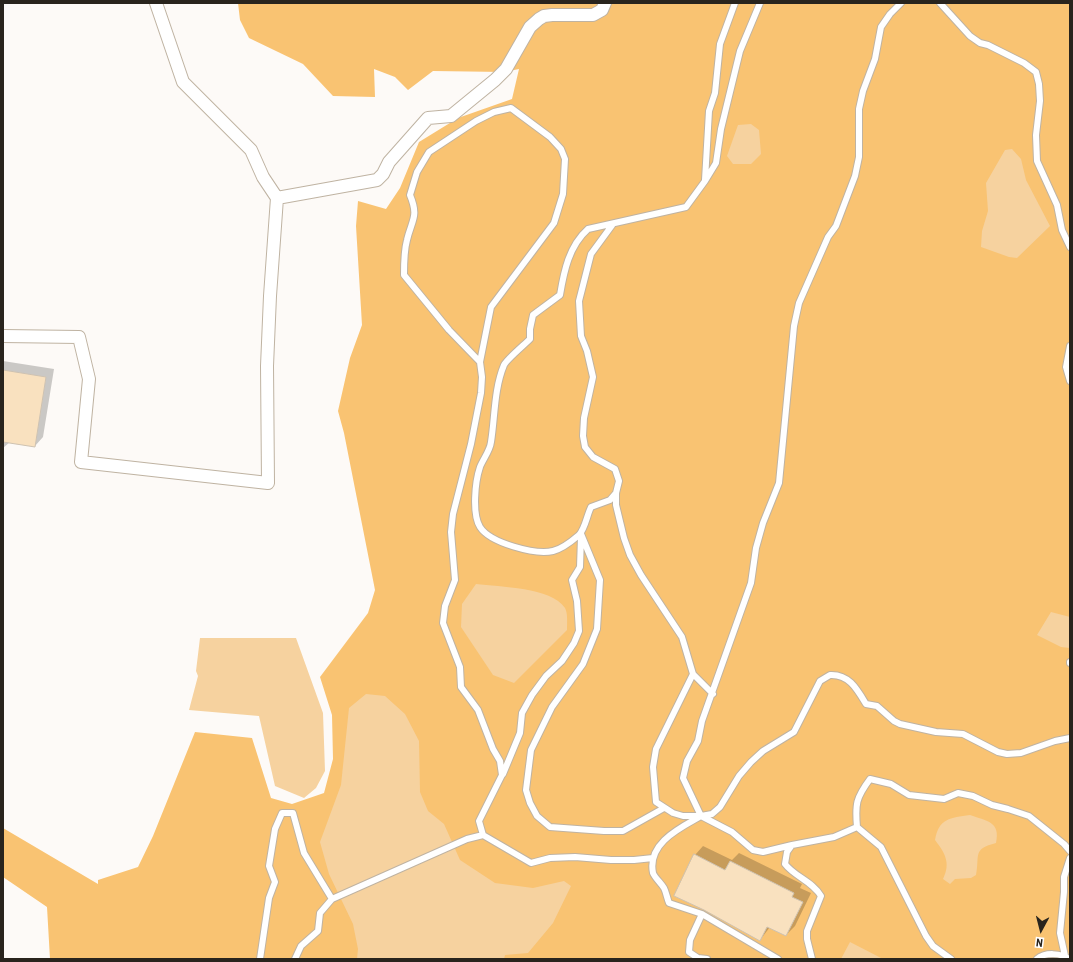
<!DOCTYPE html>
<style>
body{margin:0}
#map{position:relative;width:1073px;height:962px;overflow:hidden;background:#fdfaf7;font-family:"Roboto Condensed",sans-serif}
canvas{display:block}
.frame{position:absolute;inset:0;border:4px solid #29241d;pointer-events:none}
.north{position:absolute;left:1021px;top:910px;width:40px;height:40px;-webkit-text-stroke:3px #fff;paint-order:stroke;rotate:187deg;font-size:11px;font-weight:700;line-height:16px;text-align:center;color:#29241d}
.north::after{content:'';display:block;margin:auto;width:14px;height:18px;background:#29241d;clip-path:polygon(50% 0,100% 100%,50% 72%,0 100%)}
</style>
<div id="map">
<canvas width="1073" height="962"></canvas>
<div class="frame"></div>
<div class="north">N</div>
</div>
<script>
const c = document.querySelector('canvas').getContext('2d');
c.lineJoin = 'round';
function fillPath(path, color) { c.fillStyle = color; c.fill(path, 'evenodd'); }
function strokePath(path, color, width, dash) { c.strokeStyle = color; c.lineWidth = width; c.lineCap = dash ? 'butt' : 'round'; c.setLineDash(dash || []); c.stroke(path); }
fillPath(new Path2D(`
 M238,3H1070V959H50L47,907L3,877V828L98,884V880L138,867L153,836L195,732L252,738L271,798L292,804L324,793L333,759L332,715L320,677L368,613L375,590L344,433L338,411L350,358L362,325L356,226L358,201L386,209L400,188L419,142L458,118L512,99L519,69L504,72L433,71L408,90L395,77L374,69L375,97L333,96L303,64L249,38L240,20Z`), '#f9c372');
fillPath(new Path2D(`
 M751,124L759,130L761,154L751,164H733L727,156L738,125Z
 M1012,149L1021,159L1026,180L1050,226L1017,258L1009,257L981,247L982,231L988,211L986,183L1005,150Z
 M476,584C500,587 551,587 565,608C568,613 567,624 567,630L514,683L493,675L461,627L462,604Z
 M1051,612L1070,617V648L1061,647L1037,635Z
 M200,638H296L323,713L325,771L316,788L304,798L275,786L259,716L189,710L198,676L196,671Z
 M366,694L385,696L405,714L419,741L420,792L428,811L444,824L460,860L495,883L533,888L564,881L571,886L553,923L528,953L505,955L504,959H357L358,949L353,924L329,874L320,842L341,785L349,708Z
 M970,815C986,821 1001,821 996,843C972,849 980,855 976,875L971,878L955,879L950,884L943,879C951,863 945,853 935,840C939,818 950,818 970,815Z
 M850,942L883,959H841Z`), '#f6d29f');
fillPath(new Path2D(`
 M3,361L54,369L43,437L35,446L10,442L3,448Z
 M703,846L732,860L739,853L802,884L800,888L811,893L795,926L786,935L770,927L760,940L695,855Z`), '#0003');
const building = new Path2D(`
 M3,370L46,377L35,447L3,442Z
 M694,854L725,870L730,861L794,893L792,897L803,902L786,936L767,927L760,941L704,910L674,896Z`);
fillPath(building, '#f9e1bf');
strokePath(building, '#cec2b1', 1);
const lane = new Path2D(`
 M940,3L970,36L980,43L988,45L1024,63L1036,72L1039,84L1040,101L1036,135L1037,161L1057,205L1062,230L1070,247
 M705,180L709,111L715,93L720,44L735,3
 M613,224L591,254L579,301L581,336L587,351L593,377L584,418L583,436L585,447L593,457L615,469L619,481L616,493V505L624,538L630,555L641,575L682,637L693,674L713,694
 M1070,346L1066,367L1070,381
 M480,362L491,307L554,223L563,194L565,159L561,149L550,137L511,108L494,112L476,121L429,152L417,172L410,195C419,217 412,219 407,240C404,251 404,264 404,275L449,330L480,362L482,377L481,393L471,444L453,514L451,532L455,580L445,606L443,623L460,667L461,687L478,710L493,749L500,761L502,775L479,821L483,835
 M616,493L610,500L591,507C587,515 585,529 579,535C572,541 562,549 553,551C535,555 490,543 480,527C472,514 475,482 480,467C483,459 490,451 491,442C495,417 494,389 504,365C507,359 524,345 530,339V329L533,315L560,295C564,271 569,246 588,229L686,207L705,181L716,163L721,129L740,51L760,3
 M581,534L600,580L597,629L583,664L552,707L531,750L526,790L530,803L537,816L550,827L604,831H623L664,808
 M1070,662V663
 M693,674L656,749L653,767L656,802L673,813L683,816H701L712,814L720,807L739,776L751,762L763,751L794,732L820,681L830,675C849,674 857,689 866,704L877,706L894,721L900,724L936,732L963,734L998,752L1007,754L1021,753L1055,741L1070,738
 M503,774L520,733L522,713L532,695L546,676L562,661L574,643L579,631L577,601L572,580L580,567L581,537
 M701,816L732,832L753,850L763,852L792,845
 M857,827C855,804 856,798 870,779L891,784L909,795L944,799L958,793L973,796L992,805L1008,809L1029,816L1064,844L1070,851
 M702,914L690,940L689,952L698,958L707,959
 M1065,956L1060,933L1064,892V877L1070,858
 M260,959L269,898L275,882L269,866L275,829L282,813H293L304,853L332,899
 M295,959L301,946L318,931L320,913L332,899L467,839L483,835L531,863L550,858L575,857L611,860H634L653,858
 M778,959L702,914L669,903C667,898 666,892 664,888C661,883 655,878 653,873C647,843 680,828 701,816L683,778L687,761L698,741L702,721L751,583L756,548L763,523L779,483L794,326L799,303L828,237L836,226L855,176L859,157V109L863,91L875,59L881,27L890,14L901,3
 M812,959L807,939V931L821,896C812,881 795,877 785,864L787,852L792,845L834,837L857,827L881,847L926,936L933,946L951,959
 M1037,959C1045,952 1061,953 1069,959`);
const street = new Path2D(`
 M277,198L377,180L383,174L389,162L428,118L451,116L495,80L506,69L530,27L539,19L544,16L552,15H593L602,10L605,3
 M3,336L79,337L89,379L81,462L268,483L267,366L270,296L277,198L263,177L251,150L183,82L156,3`);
strokePath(lane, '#bfb3a2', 8);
strokePath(street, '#bfb3a2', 14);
strokePath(lane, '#fff', 6);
strokePath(street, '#fff', 12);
</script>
